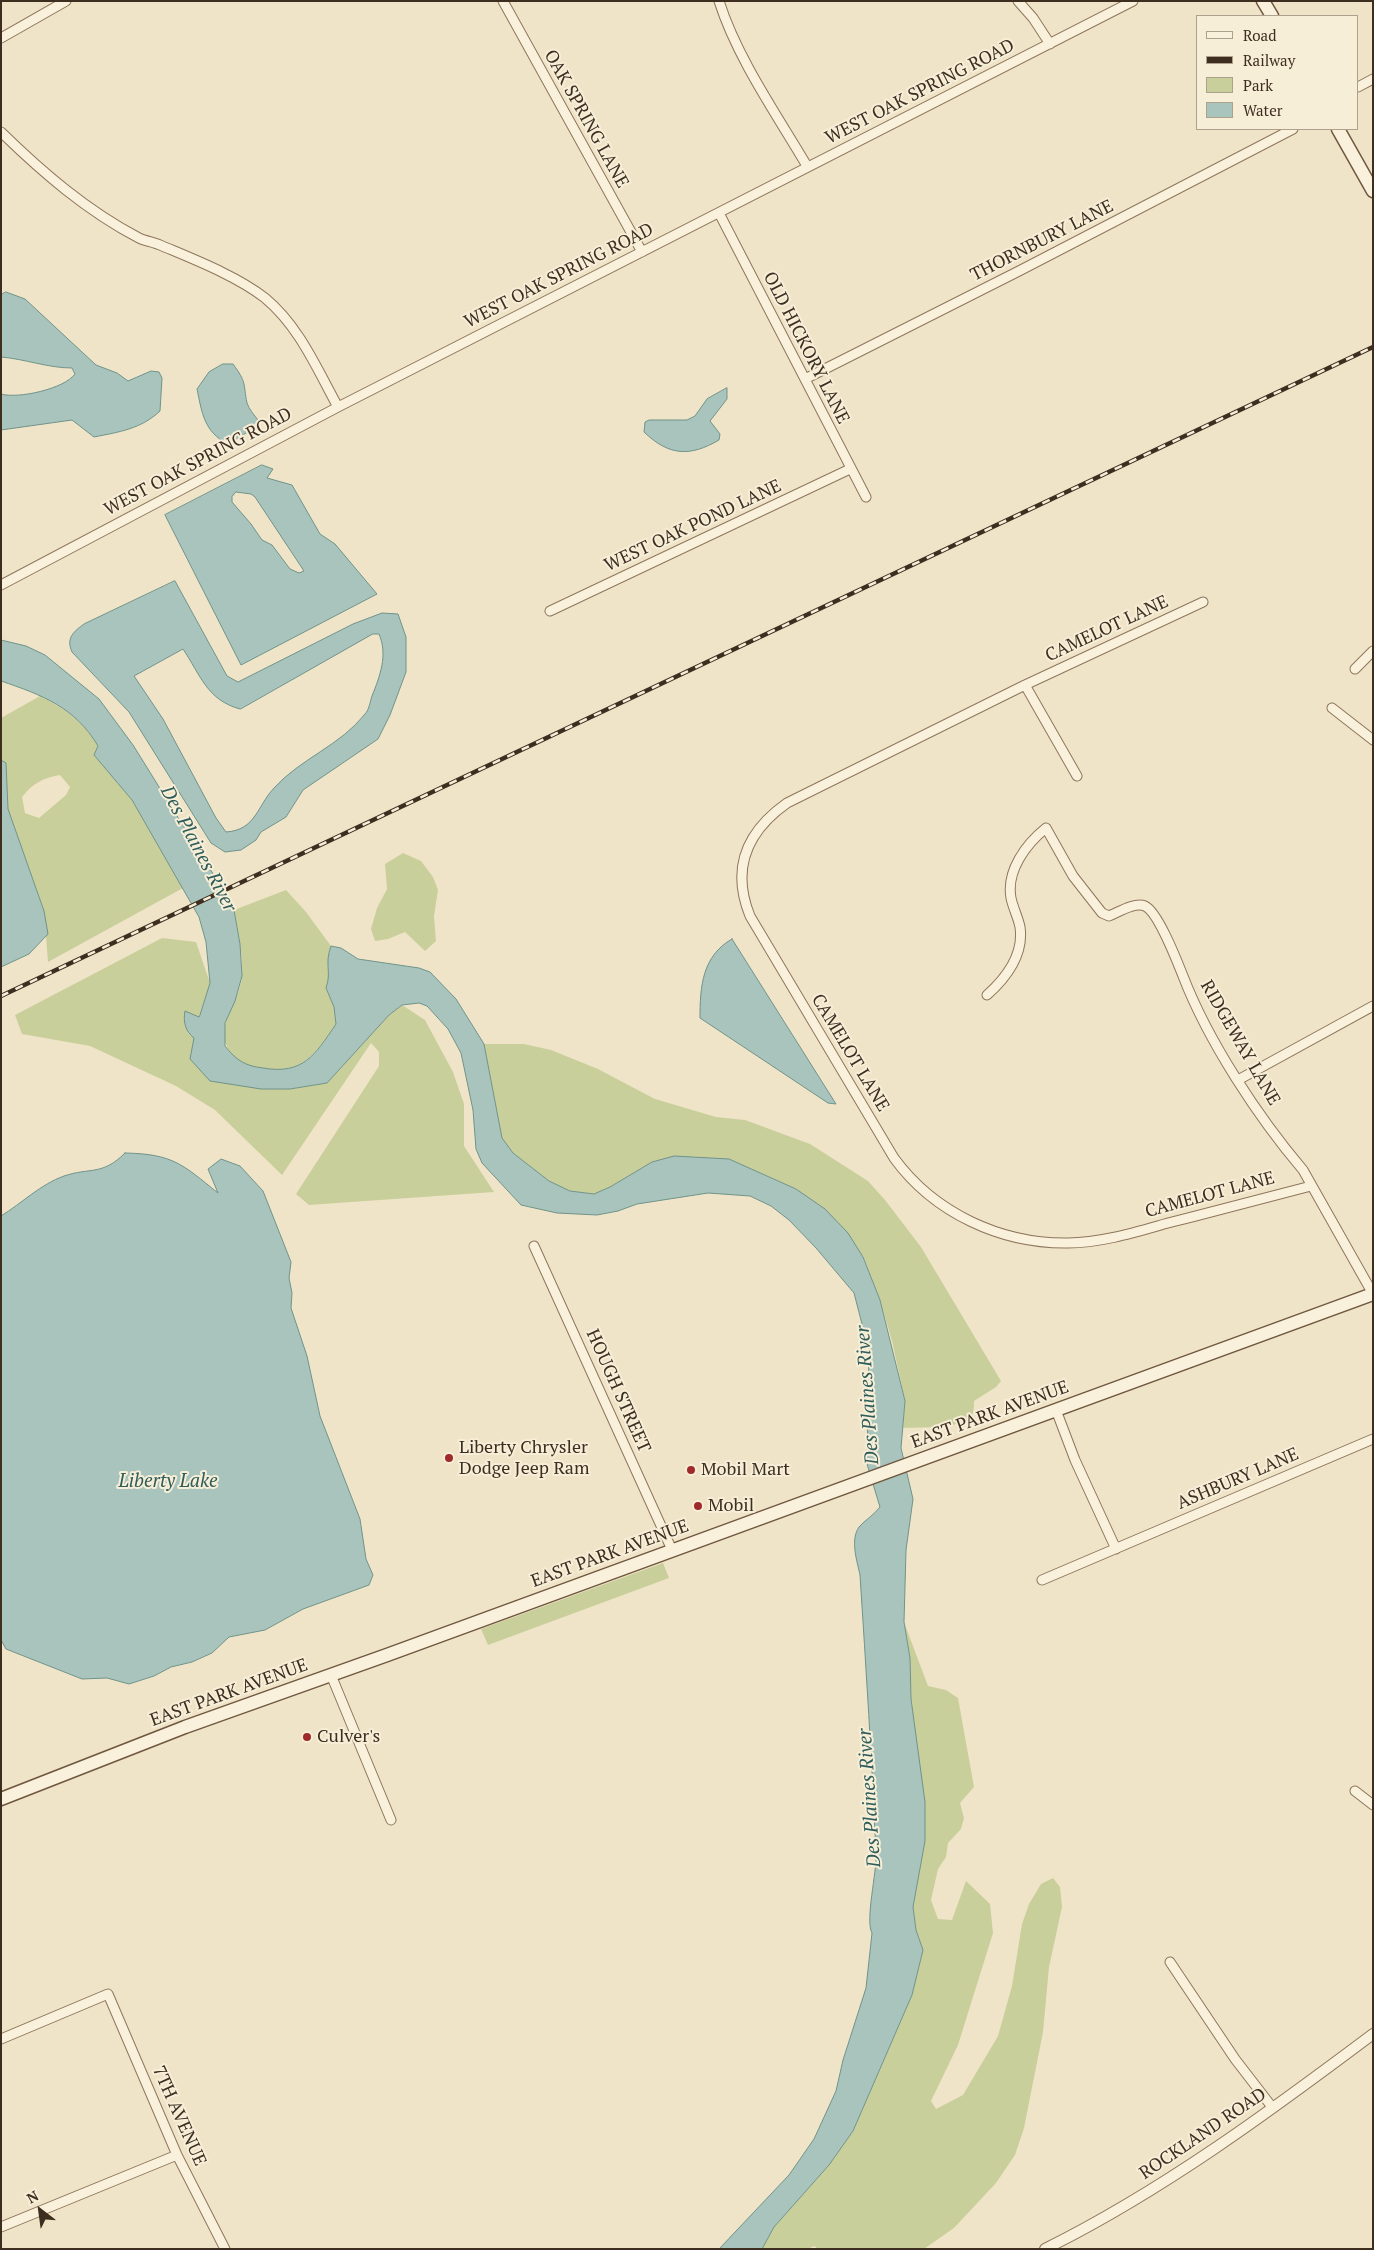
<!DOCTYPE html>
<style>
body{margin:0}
#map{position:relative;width:1374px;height:2250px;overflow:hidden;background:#f0e4c8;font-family:"PT Serif",serif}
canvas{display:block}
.frame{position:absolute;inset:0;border:2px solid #3d2e20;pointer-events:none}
.legend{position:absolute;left:1196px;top:15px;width:162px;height:115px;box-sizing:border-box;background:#f7eed8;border:1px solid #ada18e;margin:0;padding:6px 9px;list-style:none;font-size:15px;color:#3d2e20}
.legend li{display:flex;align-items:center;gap:10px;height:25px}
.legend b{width:25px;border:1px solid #ada18e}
.north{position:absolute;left:15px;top:2185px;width:50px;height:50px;-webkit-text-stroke:4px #f7eed8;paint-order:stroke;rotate:330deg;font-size:14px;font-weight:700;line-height:20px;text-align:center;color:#3d2e20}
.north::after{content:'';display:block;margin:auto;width:18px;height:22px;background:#3d2e20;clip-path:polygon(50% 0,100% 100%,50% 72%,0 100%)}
</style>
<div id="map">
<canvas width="1374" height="2250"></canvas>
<div class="frame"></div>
<ul class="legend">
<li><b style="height:6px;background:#faf1dc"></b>Road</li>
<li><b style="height:6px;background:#3d2e20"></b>Railway</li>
<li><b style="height:14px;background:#c9cf9b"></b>Park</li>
<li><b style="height:14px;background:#a9c4bc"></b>Water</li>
</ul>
<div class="north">N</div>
</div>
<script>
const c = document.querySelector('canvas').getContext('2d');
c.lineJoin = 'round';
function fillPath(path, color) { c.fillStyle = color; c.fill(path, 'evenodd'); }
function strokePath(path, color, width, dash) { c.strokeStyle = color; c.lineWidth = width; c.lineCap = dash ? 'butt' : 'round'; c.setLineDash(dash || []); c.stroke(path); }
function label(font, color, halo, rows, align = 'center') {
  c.font = font + ' "PT Serif",serif'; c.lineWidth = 4; c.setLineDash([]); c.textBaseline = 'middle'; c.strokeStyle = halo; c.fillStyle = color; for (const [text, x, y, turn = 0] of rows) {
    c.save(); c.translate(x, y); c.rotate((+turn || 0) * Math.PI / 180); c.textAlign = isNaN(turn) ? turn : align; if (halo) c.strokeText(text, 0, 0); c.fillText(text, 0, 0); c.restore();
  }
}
fillPath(new Path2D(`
 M40,696C67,710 82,720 98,746L94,755L132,800L183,888L48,962L44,911L8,809L6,764L1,760V718ZM60,775L70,787L66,795L39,818L25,813L22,797C33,783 43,778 60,775Z
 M403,853L421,861L433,877L438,890L434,916L436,941L425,951L405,932L388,939L375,941L371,929L377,908L387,889L385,864Z
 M286,890L306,912L331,946C324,965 332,971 326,988L334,1007L336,1024C321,1047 302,1074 272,1070C255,1067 242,1067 231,1053C211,1028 241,1001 242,975C243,953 238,931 234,910Z
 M162,938L196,942L210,983L200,1015L199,1017L185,1011L188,1033L261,1089H290L327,1083L389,1015L402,1005L425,1020L453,1072L464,1104V1146L494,1192L309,1205L296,1194L379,1066V1052L371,1043L282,1175L215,1110L176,1086L90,1046L22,1034L15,1015Z
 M484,1044H524L551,1050L598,1069L655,1099L716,1117L745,1120L810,1144L868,1181L885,1200L921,1247L1001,1381L996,1387L974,1401C974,1405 974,1412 972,1416C964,1429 918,1427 903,1428L905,1401L892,1341L880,1300L863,1256L796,1189L729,1159L652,1162L610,1187L594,1194L570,1191L549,1181L513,1153L502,1138Z
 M663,1563L669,1578L488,1645L481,1629Z
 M904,1622L928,1686L946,1690L958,1698L974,1787L960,1803L964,1818L961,1829L948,1843L946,1857L938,1869L931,1900L938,1919L952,1920L966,1881L990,1904L993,1933L958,2045L931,2101L936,2109L963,2095L998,2036L1012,1986L1022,1924L1029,1904L1041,1884L1053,1878L1060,1887L1062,1907L1049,1967L1043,2032L1024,2128L1015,2155L996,2183L954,2228L924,2249H817L815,2246L807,2249H762L774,2227L829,2165L853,2131L912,1995L923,1950L916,1930L913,1907L925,1841L911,1699L910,1658Z`), '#c9cf9b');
const water = new Path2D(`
 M6,292L25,299L96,365L117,373L128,381L151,371L159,372L162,378L160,411C141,429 119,432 94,437L72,420L1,430V394C18,399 64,389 75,374L72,368C48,368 25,359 1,357V295Z
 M223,364H233C247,383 243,383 247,403C249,409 254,415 258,420L256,427L228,444C204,432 202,413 197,389L209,372Z
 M727,388V399L710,421L720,434L719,440C690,457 669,456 644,432L645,422L649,420H687L695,416L707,399Z
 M262,465L273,469L267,478L292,485L320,534L335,544L377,594L241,665L165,515ZM236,492L251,494L255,497L304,571L299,573L290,569L272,545L262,540L251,524L232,502V497Z
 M175,581L227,676L238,682L353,624L382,613L398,614L406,637V672L390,715L378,739L303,790L286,817L261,832L256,840L241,850L225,852L211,843L129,712L72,652C66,638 73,632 84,624ZM373,634H379C388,655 380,676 372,696C370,702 369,710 365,714C341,745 300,759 274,788C257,806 256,830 226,832L216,818L163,719L134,676L183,649C201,676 207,700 240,709Z
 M1,640L26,646L45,655L99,699L133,745L215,877L234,910L240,944L242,976L235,1001L225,1023V1046C236,1060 245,1066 263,1068C303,1075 315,1055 336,1024L334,1007L326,988C332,971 324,965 331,946L341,948L358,959L419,968L430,972L456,999L484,1044L502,1138L513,1153L549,1181L570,1191L594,1194L610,1187L652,1162L674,1156L729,1159L796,1189L825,1209L848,1233L863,1257L880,1300L905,1401L901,1448L913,1499L906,1550L904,1622L910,1658L911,1699L925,1802V1841L913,1907L916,1930L923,1950L912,1995L853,2131L829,2165L774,2227L762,2249H719L789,2175L814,2139L836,2091L843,2060L866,1988L872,1933C865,1920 877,1872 876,1854C872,1761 866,1668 860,1575C857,1561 850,1540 859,1527C865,1520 874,1515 880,1507L867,1464L869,1351L854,1293L816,1248L789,1220L771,1206L750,1196L708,1193L637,1204L618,1211L597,1215L557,1213L521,1205L482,1163L476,1149L473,1110L461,1053L448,1029L427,1006L419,1003L402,1005L389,1015L327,1083L290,1089H261L210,1081L190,1059L194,1038C185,1031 183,1021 185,1011L199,1017L200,1015L210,983L206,942L199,917L132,800L94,755L98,746C75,707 42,695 1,681Z
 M1,760L6,763L8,809L44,911L48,934L29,954L1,967Z
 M732,939L836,1104L828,1103L700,1018C700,987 702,956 732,939Z
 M125,1153C173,1154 182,1164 218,1193L208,1169L221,1159L240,1166L263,1191L291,1262L289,1278L292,1293L291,1308L307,1356L320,1416L360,1519L366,1559L373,1575L369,1585L303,1609L265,1630L229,1637L212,1653L192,1662L171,1667L154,1676L129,1684L107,1678L82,1679L6,1649L1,1640V1216C22,1203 41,1184 64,1176C91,1167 102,1176 125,1153Z`);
fillPath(water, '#a9c4bc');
strokePath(water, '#6f938a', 1);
const minor = new Path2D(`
 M503,1L642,252
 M719,1C737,58 777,115 807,166
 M1018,1L1033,18L1050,44
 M1,38L66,1
 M1358,87L1373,79
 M1,132C42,172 87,211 139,238C145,241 153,242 160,245C193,259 237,276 265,298C299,326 317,369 338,407
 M719,213L866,497
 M805,379L1019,271L1293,129
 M1,585L338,407L1133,1
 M1203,602L1025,685L787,803C746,832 731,869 750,916L894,1158C934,1213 1001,1244 1068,1243C1101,1243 1136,1232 1168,1223C1216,1211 1264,1198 1311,1186
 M550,611L850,469
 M1355,669L1373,651
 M1025,685L1077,776
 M1332,708L1373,740
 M987,995C1006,978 1024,954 1020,927C1018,917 1013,908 1011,898C1006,871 1026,844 1046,828L1073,876L1102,913L1109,916C1119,912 1134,902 1145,906C1158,912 1177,961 1183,976C1208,1041 1258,1117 1303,1170L1373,1294
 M1238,1080L1373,1006
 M534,1246L672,1550
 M1056,1410L1075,1460L1116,1549
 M1042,1580L1373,1439
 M331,1675L391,1820
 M1355,1791L1373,1805
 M1170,1962L1235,2059L1272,2107
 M1,2039L108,1994L177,2155L225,2249
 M1,2227L177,2155`);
const tertiary = new Path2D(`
 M1045,2249C1162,2191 1269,2112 1373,2034`);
const secondary = new Path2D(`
 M1263,1L1272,16
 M1338,129L1373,191
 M1,1799L185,1727L387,1655L1373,1294`);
strokePath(minor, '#8d765c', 11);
strokePath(tertiary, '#8d765c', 12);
strokePath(secondary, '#6f573f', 15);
strokePath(minor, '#faf1dc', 9);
strokePath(tertiary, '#faf1dc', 10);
strokePath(secondary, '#faf1dc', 12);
const rail = new Path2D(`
 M1,996L1373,347`);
strokePath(rail, '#3d2e20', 4.5);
strokePath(rail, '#f7eed8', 2.5, [8]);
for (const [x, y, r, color] of [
 [449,1458,5,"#9e2a2b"],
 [691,1470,5,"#9e2a2b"],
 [698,1506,5,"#9e2a2b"],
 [307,1737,5,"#9e2a2b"]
]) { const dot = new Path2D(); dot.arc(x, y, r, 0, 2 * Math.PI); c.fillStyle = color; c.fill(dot); strokePath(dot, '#f7eed8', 2); }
label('18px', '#3d2e20', '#f7eed8', [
 ["WEST OAK SPRING ROAD",920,92,-27],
 ["OAK SPRING LANE",586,119,61],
 ["THORNBURY LANE",1042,241,-27],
 ["WEST OAK SPRING ROAD",559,276,-27],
 ["OLD HICKORY LANE",806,348,63],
 ["WEST OAK SPRING ROAD",198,462,-28],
 ["WEST OAK POND LANE",693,526,-25],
 ["CAMELOT LANE",1107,629,-25],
 ["RIDGEWAY LANE",1240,1043,60],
 ["CAMELOT LANE",850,1053,59],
 ["CAMELOT LANE",1210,1195,-15],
 ["HOUGH STREET",618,1391,66],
 ["EAST PARK AVENUE",990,1415,-20],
 ["ASHBURY LANE",1238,1479,-23],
 ["EAST PARK AVENUE",610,1554,-20],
 ["EAST PARK AVENUE",229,1693,-20],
 ["7TH AVENUE",179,2116,66],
 ["ROCKLAND ROAD",1203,2134,-34]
]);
label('18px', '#3d2e20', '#f7eed8', [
 ["Liberty Chrysler",459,1448],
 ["Dodge Jeep Ram",459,1469],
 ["Mobil Mart",701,1470],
 ["Mobil",708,1506],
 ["Culver's",317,1737]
], 'left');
label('italic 19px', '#2f5d5a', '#f7eed8', [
 ["Des Plaines River",198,849,62],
 ["Des Plaines River",868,1395,-94],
 ["Liberty Lake",168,1482],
 ["Des Plaines River",870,1798,-94]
]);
</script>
